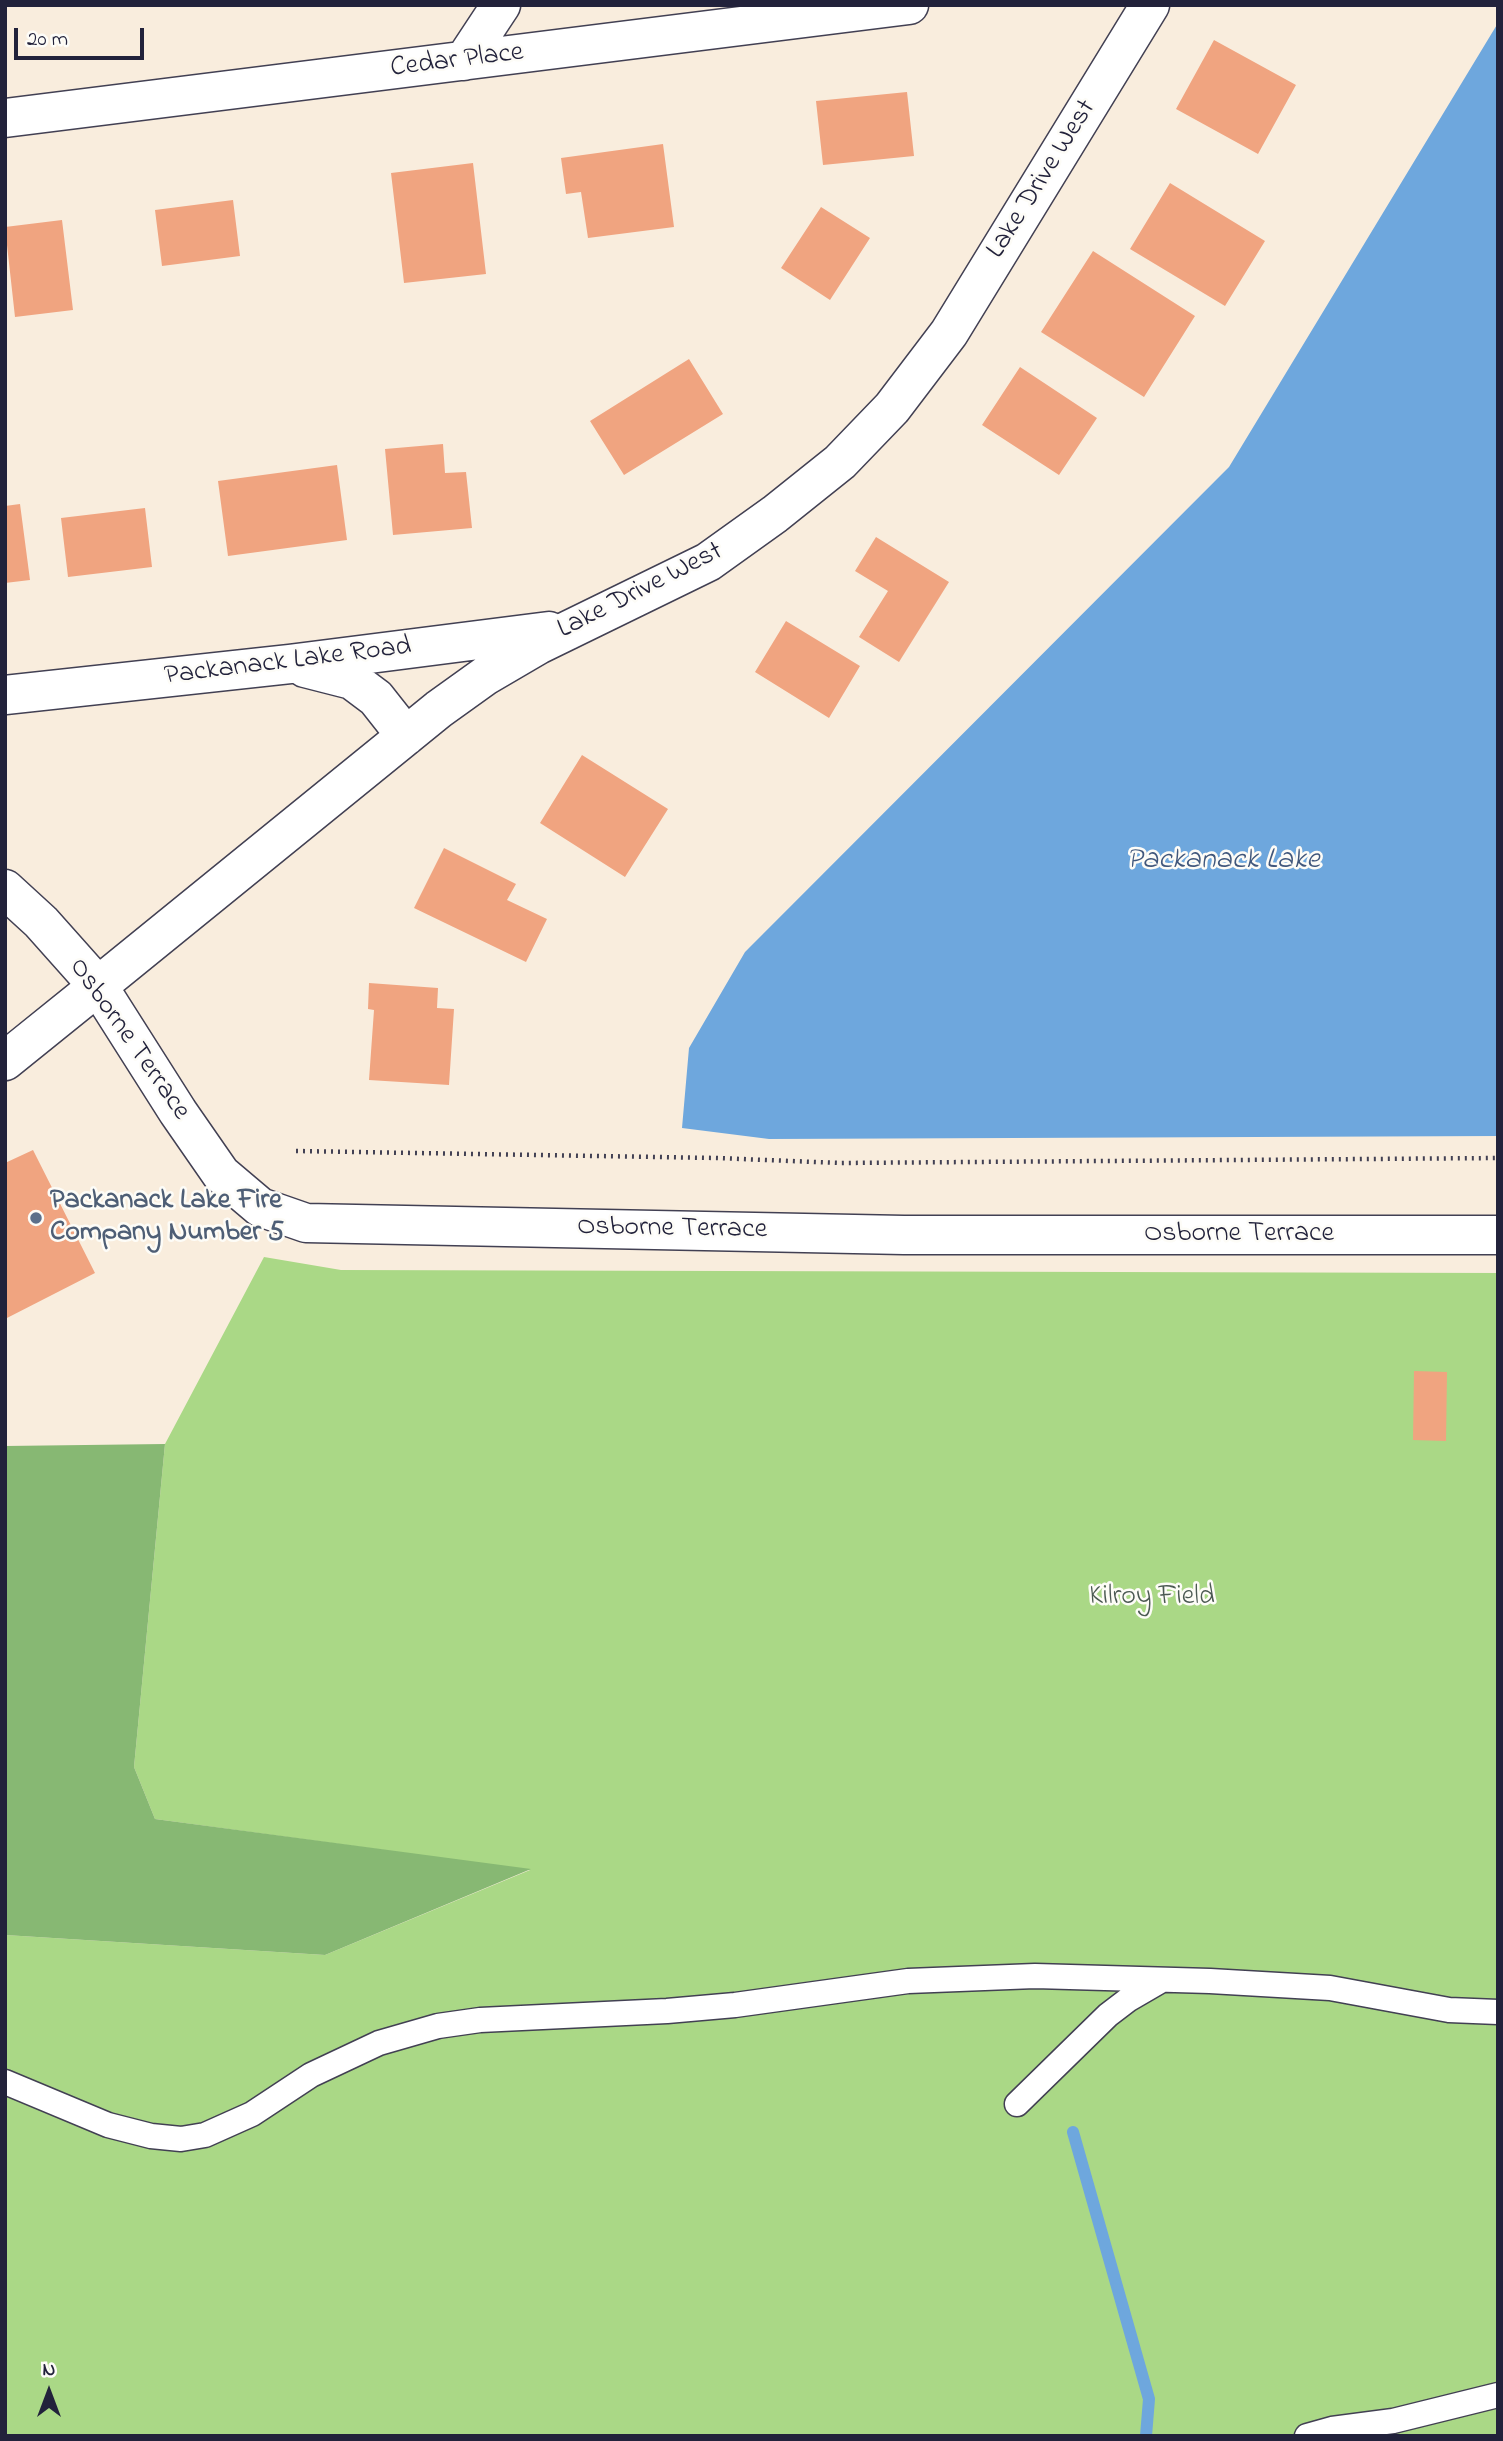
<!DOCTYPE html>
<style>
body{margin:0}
#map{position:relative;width:1503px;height:2441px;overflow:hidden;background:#f9eddd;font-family:"Indie Flower",sans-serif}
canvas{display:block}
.frame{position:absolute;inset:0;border:7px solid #22223b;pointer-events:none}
.north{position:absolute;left:14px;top:2357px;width:70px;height:70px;-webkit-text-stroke:5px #fdfcf7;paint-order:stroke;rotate:0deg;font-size:19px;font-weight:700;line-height:28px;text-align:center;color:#22223b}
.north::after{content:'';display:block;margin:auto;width:24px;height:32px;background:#22223b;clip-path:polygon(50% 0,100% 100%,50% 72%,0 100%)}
.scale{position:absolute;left:14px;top:28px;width:130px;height:32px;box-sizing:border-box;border:4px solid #22223b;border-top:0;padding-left:9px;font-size:21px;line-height:24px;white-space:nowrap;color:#22223b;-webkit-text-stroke:5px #fdfcf7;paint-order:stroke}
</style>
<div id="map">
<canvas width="1503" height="2441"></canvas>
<div class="frame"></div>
<div class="north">N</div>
<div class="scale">20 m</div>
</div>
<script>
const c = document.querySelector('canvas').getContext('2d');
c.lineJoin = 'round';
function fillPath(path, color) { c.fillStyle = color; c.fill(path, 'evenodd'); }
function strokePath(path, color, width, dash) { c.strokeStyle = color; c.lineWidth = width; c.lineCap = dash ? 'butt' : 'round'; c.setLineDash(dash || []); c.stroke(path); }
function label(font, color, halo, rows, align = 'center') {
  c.font = font + ' "Indie Flower",sans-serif'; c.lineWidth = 5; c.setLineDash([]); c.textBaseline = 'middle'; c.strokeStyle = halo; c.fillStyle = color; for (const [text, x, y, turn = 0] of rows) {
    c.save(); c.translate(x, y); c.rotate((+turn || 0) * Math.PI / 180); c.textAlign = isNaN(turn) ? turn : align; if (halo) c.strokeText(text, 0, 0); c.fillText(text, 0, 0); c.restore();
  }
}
fillPath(new Path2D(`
 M264,1257L341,1270L1498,1273V2436H5V1935L325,1955L530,1870L155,1819L134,1767L165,1444Z`), '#aad886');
fillPath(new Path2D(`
 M165,1444L134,1767L155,1819L531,1869L325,1955L5,1935V1446Z`), '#87b873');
fillPath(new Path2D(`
 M1498,23V1136L769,1139L682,1128L689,1048L745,952L1229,467Z`), '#6ea7dd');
strokePath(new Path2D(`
 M1073,2132L1149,2399L1146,2436`), '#6ea7dd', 12);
fillPath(new Path2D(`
 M1214,40L1296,85L1258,154L1176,109Z
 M907,92L914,156L823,165L816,101Z
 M663,144L674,227L588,238L581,192L566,194L561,158Z
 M473,163L486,274L404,283L391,173Z
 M1170,183L1265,241L1225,306L1130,249Z
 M233,200L240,256L162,266L155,210Z
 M821,207L870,238L830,300L781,268Z
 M62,220L73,310L15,317L5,227Z
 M1093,251L1195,316L1144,397L1041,332Z
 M689,359L723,414L624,475L590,421Z
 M1020,367L1097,418L1059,475L982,425Z
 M443,444L445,473L466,472L472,528L393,535L385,449Z
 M337,465L347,540L228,556L218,481Z
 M20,504L30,580L5,583V506Z
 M145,508L152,567L68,577L61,518Z
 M876,537L949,582L899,662L859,637L888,591L855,571Z
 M786,621L860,666L829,718L755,672Z
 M582,755L668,809L625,877L540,823Z
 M444,848L516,884L507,900L547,919L526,962L414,908Z
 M369,983L438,988L437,1008L454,1009L449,1085L369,1080L374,1010L368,1009Z
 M33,1150L95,1273L5,1319V1163Z
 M1414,1371L1447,1372L1446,1441L1413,1440Z`), '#f0a480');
const service = new Path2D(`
 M5,2082L108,2125L151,2136L181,2139L205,2135L252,2114L311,2075L379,2043L438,2026L480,2020L667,2011L735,2005L908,1981L1035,1976L1210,1981L1330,1988L1449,2010L1498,2012
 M1017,2104L1108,2015L1129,1999L1160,1981
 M1307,2436L1332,2429L1393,2421L1498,2395`);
const minor = new Path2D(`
 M464,61L501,5
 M5,118L909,5
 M5,1061L98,986`);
const tertiary = new Path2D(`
 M305,668L352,680L376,698L406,736
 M5,695L290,664L549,631
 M5,889L41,922L98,986L178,1112L221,1174L260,1207L306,1223L904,1235H1498
 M98,986L439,709L485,676L538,645L708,562L775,514L840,462L892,408L949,333L1150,5`);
strokePath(service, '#424053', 27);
strokePath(minor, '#424053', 41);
strokePath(tertiary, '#424053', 41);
strokePath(new Path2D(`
 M296,1151L717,1158L840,1163L1498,1158`), '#424053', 4.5, [2, 5]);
strokePath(service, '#fff', 24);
strokePath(minor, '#fff', 38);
strokePath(tertiary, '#fff', 38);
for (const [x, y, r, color] of [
 [36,1218,7,"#5c6f8a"]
]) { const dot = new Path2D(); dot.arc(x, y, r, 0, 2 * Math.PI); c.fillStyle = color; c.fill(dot); strokePath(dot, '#fdfcf7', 2.5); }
label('28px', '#22223b', '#fdfcf7', [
 ["Cedar Place",457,62,-7],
 ["Lake Drive West",1043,180,-58],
 ["Lake Drive West",641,592,-27],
 ["Packanack Lake Road",288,663,-7],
 ["Osborne Terrace",128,1040,55],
 ["Osborne Terrace",672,1230,1],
 ["Osborne Terrace",1239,1235]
]);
label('bold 28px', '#4e5e75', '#fdfcf7', [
 ["Packanack Lake Fire",50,1202],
 ["Company Number 5",50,1234]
], 'left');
label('28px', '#4b5952', '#fdfcf7', [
 ["Kilroy Field",1152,1598]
]);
label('italic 30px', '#40577c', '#fdfcf7', [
 ["Packanack Lake",1223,862]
]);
</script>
